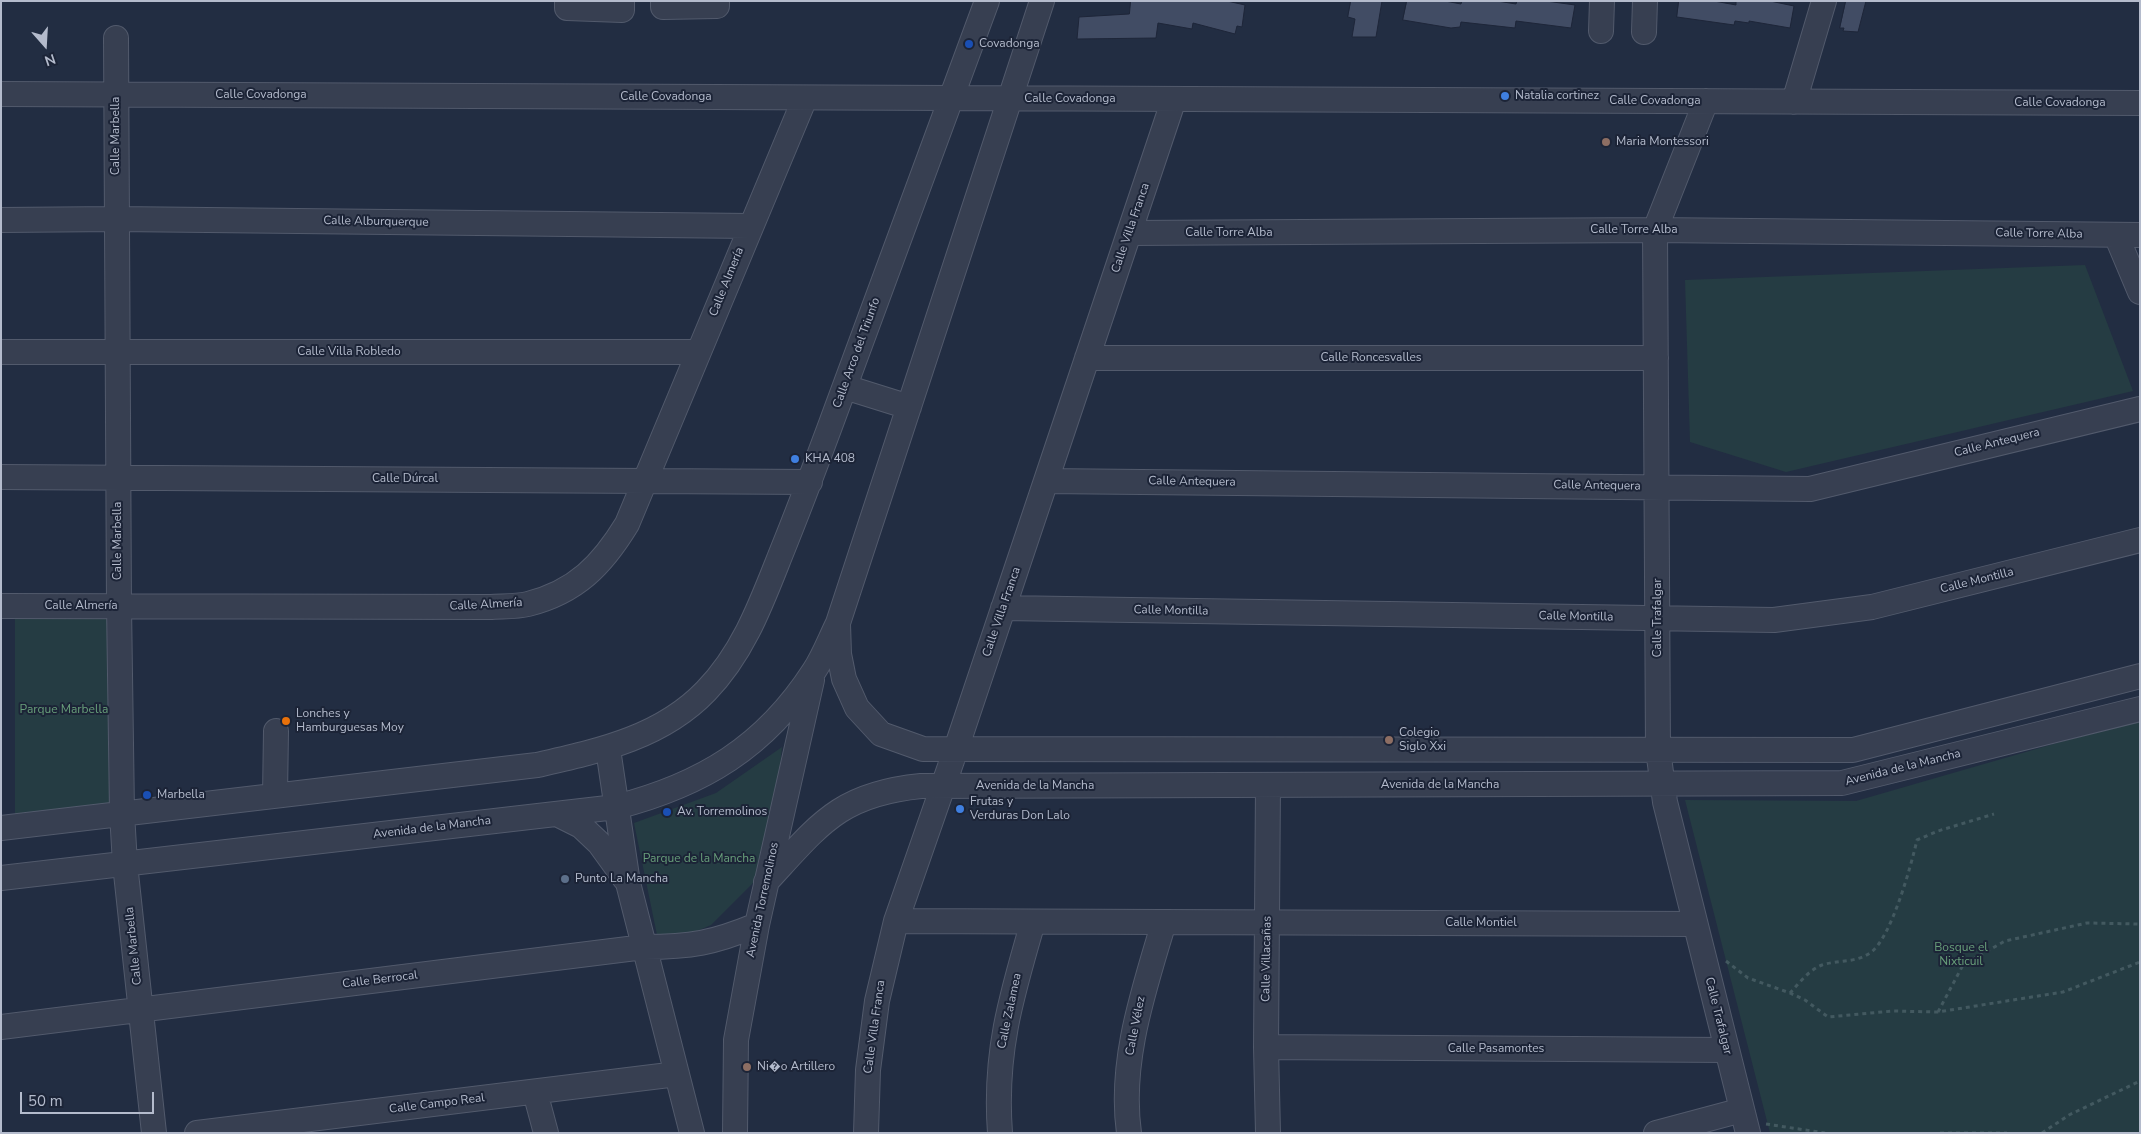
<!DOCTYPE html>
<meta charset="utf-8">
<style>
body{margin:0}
#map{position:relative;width:2141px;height:1134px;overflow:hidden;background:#222d42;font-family:"Nunito Sans",sans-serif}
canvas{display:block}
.frame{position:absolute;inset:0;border:2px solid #b4bbcc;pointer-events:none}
.north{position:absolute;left:20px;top:20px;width:50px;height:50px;-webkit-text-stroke:4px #1c2437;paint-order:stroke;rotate:161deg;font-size:14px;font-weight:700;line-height:20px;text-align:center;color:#b4bbcc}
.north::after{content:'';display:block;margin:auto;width:18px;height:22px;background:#b4bbcc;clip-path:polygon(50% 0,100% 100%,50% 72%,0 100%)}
.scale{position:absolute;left:20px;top:1092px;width:134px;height:22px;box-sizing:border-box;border:2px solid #b4bbcc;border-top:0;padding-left:6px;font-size:15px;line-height:18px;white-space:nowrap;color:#b4bbcc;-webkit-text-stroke:4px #1c2437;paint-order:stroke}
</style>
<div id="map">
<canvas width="2141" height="1134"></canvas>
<div class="frame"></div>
<div class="north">N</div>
<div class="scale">50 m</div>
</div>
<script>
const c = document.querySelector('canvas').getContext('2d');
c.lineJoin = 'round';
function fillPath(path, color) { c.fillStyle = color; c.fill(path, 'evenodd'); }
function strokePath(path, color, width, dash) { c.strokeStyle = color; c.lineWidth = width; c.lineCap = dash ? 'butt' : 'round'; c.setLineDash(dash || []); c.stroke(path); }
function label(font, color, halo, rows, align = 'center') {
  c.font = font + ' "Nunito Sans",sans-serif'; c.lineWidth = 4; c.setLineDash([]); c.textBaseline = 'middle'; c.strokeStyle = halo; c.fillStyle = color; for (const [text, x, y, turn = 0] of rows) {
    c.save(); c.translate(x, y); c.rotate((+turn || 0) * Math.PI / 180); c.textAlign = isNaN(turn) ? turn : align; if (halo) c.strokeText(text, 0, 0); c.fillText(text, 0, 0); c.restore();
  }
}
fillPath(new Path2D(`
 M2085,265L2133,391L1786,472L1690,442L1685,280Z
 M112,610L115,807L15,819V613Z
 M2140,719V1133H1770L1685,800L1856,801Z
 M782,747L779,776L754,882L711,925L688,935H657L634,823L716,793Z`), '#253c43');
const building = new Path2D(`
 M1131,1H1227L1245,5L1242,27L1237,26L1235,34L1193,23L1192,29L1158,23L1156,38L1077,39L1079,17L1129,14Z
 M1351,1H1382L1376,37H1352L1355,19L1348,17Z
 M1407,1H1445L1461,4L1462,1H1497L1516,4L1517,1H1546L1575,5L1571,28L1516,21L1515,28L1461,22L1460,27L1451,28L1403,20Z
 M1679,1H1714L1736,5V1H1770L1794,6L1790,28L1749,21V23L1735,21L1734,25L1677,17Z
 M1846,1H1866L1858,32L1843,31L1844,28H1840Z`);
fillPath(building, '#414c64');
strokePath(building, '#1e2639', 1);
const minor = new Path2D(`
 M567,1V8L622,10V1
 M663,1V7L717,6V1
 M1601,31L1602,1
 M1644,32L1645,1
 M116,38L119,605L122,813L125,864L154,1133
 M1,94L2140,103
 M1706,101L1655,230L1658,750L1665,802L1748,1133
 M1794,102L1824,1
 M1,220L117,219L750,226
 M1129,233L1655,230L2140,235
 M2116,235L2140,292
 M1,352H698
 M1087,358H1656
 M845,387L909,407
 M1,477L810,482
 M1046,481L1810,489L2140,409
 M1,606L489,607C502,606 516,607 528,604C576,592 602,565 627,524L805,98
 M1003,608L1774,620L1872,607L2140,540
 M838,624L839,654L844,679L857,708L881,734L923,749L1853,750L2140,676
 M608,749L628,883L692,1133
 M275,795L276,731
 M557,814L581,826L599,843L625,879
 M1,828L537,765C598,751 661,738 706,691C743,653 761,604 780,556C797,514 813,472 829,429C882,287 934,144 987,1
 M1,878L616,807C702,785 765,747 814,671C824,656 830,639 838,623L1042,1
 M766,882C819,825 839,794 921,786L1842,783L2140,709
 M896,921L1694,924
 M1,1027L644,947C691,947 713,943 757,925
 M1266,1047L1726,1050
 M535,1092L546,1133
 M197,1133L677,1074
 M735,1133L736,1040L757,925L812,680
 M866,1133L868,1070L877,1001L896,921L956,749L1174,99
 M1000,1133C994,1054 1011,997 1033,922
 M1129,1133C1119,1061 1144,990 1164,922
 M1268,1133L1266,1047L1268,785
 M1656,1133L1742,1110`);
strokePath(minor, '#525a6c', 26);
strokePath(new Path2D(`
 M1726,961L1748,978L1790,993L1805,1000L1828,1017L1893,1011L1938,1012L2063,992L2140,962
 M1790,993C1799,983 1809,970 1822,965C1837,960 1855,963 1870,953C1891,939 1911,866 1917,840L1938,831L1994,814
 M1938,1012L1963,965L2005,941L2087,923L2140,924
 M1766,1124L1825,1133
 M1940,1133H2007
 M2042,1133L2069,1115L2140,1081`), '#435960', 3, [4, 4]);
strokePath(minor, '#373f51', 24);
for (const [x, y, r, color] of [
 [969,44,5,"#1a4fb4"],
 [1505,96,5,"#3f7fe0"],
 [1606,142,5,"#8d6e63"],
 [795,459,5,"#3f7fe0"],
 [286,721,5,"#e8710a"],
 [1389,740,5,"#8d6e63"],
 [147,795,5,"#1a4fb4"],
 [960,809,5,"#3f7fe0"],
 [667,812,5,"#1a4fb4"],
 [565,879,5,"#5c6f8a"],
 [747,1067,5,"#8d6e63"]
]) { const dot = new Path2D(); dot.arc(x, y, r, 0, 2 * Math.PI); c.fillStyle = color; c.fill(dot); strokePath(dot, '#1c2437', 2); }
label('12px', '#b4bbcc', '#1c2437', [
 ["Covadonga",979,44],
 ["Natalia cortinez",1515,96],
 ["Maria Montessori",1616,142],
 ["KHA 408",805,459],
 ["Lonches y",296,714],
 ["Hamburguesas Moy",296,728],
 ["Colegio",1399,733],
 ["Siglo Xxi",1399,747],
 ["Marbella",157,795],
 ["Frutas y",970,802],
 ["Verduras Don Lalo",970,816],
 ["Av. Torremolinos",677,812],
 ["Punto La Mancha",575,879],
 ["Ni�o Artillero",757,1067]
], 'left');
label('12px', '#b4bbcc', '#1c2437', [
 ["Calle Covadonga",261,95],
 ["Calle Covadonga",666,97],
 ["Calle Covadonga",1070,99],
 ["Calle Covadonga",1655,101],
 ["Calle Covadonga",2060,103],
 ["Calle Marbella",116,136,-90],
 ["Calle Alburquerque",376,222,1],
 ["Calle Villa Franca",1131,228,-71],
 ["Calle Torre Alba",1634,230],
 ["Calle Torre Alba",1229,233],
 ["Calle Torre Alba",2039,234,1],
 ["Calle Almería",727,282,-68],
 ["Calle Villa Robledo",349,352],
 ["Calle Arco del Triunfo",857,353,-70],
 ["Calle Roncesvalles",1371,358],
 ["Calle Antequera",1997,443,-14],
 ["Calle Dúrcal",405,479],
 ["Calle Antequera",1192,482,1],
 ["Calle Antequera",1597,486,1],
 ["Calle Marbella",118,541,-90],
 ["Calle Montilla",1977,581,-14],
 ["Calle Almería",486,605,-3],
 ["Calle Almería",81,606],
 ["Calle Montilla",1171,611,1],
 ["Calle Villa Franca",1002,612,-71],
 ["Calle Montilla",1576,617,1],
 ["Calle Trafalgar",1658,618,-90],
 ["Avenida de la Mancha",1903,768,-14],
 ["Avenida de la Mancha",1440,785],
 ["Avenida de la Mancha",1035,786],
 ["Avenida de la Mancha",432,828,-7],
 ["Avenida Torremolinos",763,900,-78],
 ["Calle Montiel",1481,923],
 ["Calle Marbella",134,946,-96],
 ["Calle Villacañas",1267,959,-89],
 ["Calle Berrocal",380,980,-7],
 ["Calle Zalamea",1010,1011,-78],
 ["Calle Trafalgar",1718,1016,76],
 ["Calle Vélez",1136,1026,-79],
 ["Calle Villa Franca",875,1027,-82],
 ["Calle Pasamontes",1496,1049],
 ["Calle Campo Real",437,1104,-7]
]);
label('12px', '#689f7a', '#1c2437', [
 ["Parque Marbella",64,710],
 ["Parque de la Mancha",699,859],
 ["Bosque el",1961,948],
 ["Nixticuil",1961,962]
]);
</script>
